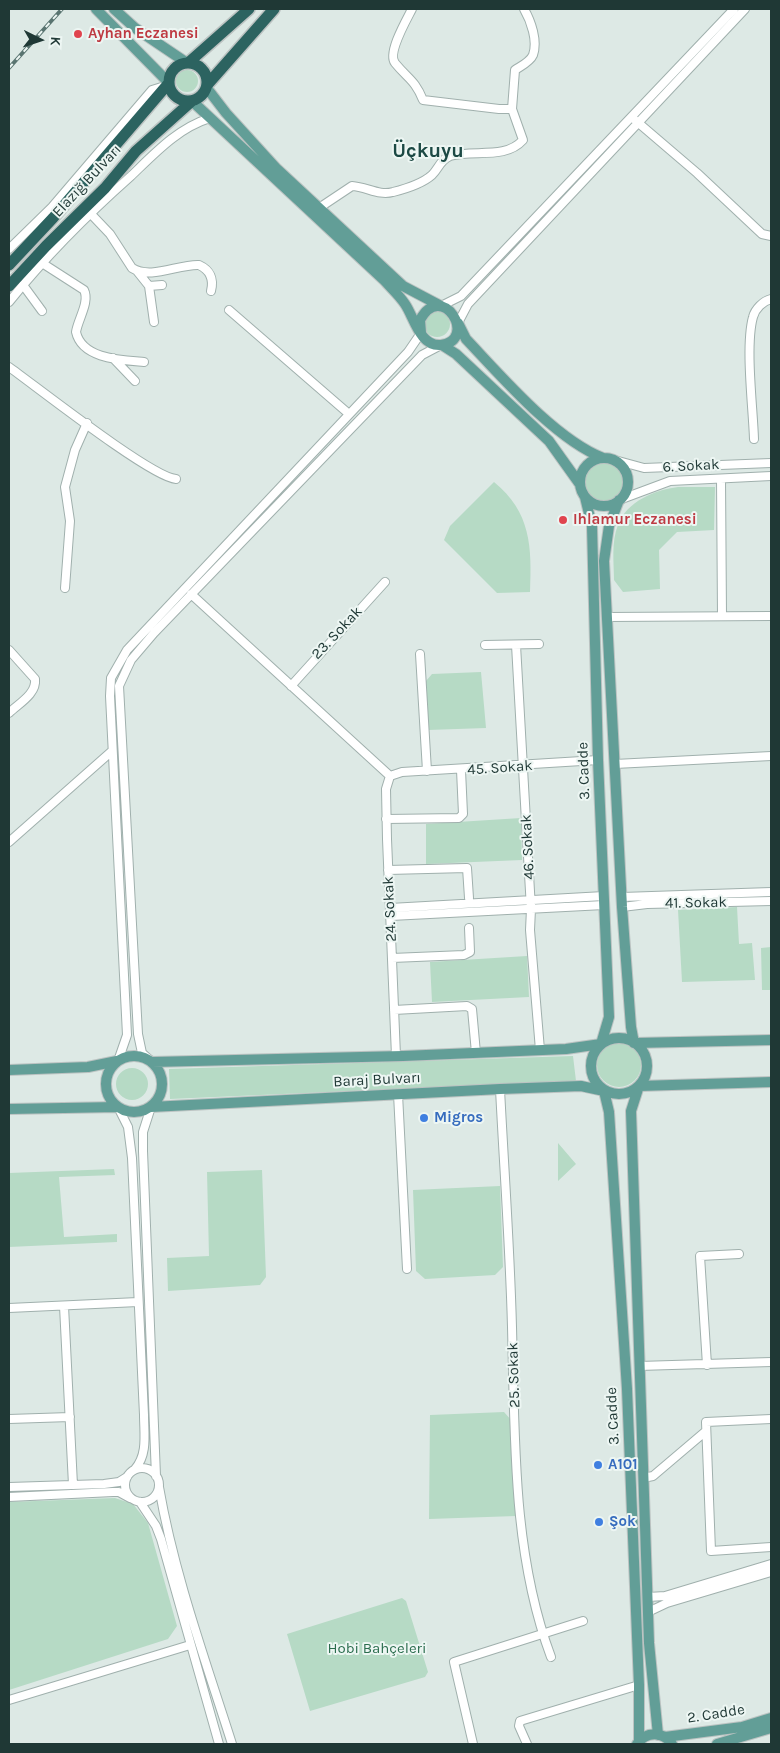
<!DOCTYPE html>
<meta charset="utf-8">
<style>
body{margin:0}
#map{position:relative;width:780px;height:1753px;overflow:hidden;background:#dde9e5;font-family:Karla,sans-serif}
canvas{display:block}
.frame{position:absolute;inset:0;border:10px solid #1f3835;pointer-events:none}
.north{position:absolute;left:15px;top:15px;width:50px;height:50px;-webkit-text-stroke:4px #edf6f3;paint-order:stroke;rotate:94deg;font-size:14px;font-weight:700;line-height:20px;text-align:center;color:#1f3835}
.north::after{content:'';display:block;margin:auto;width:18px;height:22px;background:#1f3835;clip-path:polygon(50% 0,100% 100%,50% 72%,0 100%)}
</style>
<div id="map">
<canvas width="780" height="1753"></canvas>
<div class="frame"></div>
<div class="north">K</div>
</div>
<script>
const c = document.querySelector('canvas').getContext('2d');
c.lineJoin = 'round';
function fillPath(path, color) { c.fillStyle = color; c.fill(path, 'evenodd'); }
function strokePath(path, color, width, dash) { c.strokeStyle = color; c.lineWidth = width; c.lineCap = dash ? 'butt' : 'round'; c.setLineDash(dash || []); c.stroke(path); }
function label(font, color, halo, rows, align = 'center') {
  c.font = font + ' Karla,sans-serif'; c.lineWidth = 4; c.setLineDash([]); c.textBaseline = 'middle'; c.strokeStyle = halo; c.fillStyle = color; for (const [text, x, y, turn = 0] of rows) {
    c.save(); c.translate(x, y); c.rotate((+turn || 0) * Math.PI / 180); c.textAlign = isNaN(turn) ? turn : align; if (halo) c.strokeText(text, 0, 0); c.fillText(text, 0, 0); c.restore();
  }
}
fillPath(new Path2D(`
 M176 81a11 11 0 1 1 22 0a11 11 0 1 1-22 0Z
 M424 324a13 13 0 1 1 26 0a13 13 0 1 1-26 0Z
 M585 482a19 19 0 1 1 38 0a19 19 0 1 1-38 0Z
 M494,482C531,512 532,547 530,592L497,593L444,540L450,526Z
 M678,487H715L714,530L677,532L659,550L660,589L623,592L614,580C614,563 611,542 618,525C627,501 655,490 678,487Z
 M481,672L486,728L428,730L426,681L432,674Z
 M521,818L522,860L426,864V824Z
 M737,907L739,944L752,943L755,980L682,982L678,910Z
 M771,947V990H762L761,948Z
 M527,956L529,997L432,1002L430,962Z
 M597 1065a22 22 0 1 1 44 0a22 22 0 1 1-44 0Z
 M573,1056L576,1081L170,1099L169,1069Z
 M116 1084a16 16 0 1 1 32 0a16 16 0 1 1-32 0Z
 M558,1143L576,1164L558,1181Z
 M114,1169L115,1175L59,1177L64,1237L117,1234V1242L9,1247V1173Z
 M262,1170L266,1277L260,1285L168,1291L167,1258L209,1256L207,1172Z
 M500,1186L503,1267L495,1275L425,1279L416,1271L413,1190Z
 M504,1412L512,1421L516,1516L429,1519L430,1415Z
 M115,1498L133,1504L148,1523L177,1626L168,1639L9,1690V1502Z
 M402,1598L406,1601L428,1672L425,1677L310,1711L287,1634Z`), '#b6dac5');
const minor = new Path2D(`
 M412,9C407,19 387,53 395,63C408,79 415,80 423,100L499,109H512
 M635,120L697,173L762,234L771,236
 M319,208L352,186C367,187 379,196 393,192C405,189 423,183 432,175C439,168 440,160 450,156C474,149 505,160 523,140L512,109L515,70C521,66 530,62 533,55C538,41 531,21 524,9
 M90,213L110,234L132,268C151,280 178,264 199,265C210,270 214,279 211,291
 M9,249L52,207L152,90L168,85
 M42,263L84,290C90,302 78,319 76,332C82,359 121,360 144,362
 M137,271L149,286L154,322
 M23,285L42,311
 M149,286L162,285
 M9,302C46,256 87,215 131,176C155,153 178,128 210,118
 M441,306L461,296L734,9
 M229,310L349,414
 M458,323L468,304L745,9
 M113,358L135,381
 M9,367C37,387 151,477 176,479
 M754,439C753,407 745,346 753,317C755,309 763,301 771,299
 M611,459L644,468L771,463
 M721,479L722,616
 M619,500L670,481L771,476
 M65,588L70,521L65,487L75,450L87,423
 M191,594L390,776
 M607,617L771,616
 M485,645L539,644
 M516,645L531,909L530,930L540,1050
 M9,650L35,679C37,694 18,704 9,713
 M420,654L427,771
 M291,686L385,582
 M615,764L771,756
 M386,819L459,818L463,814L461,770
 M9,842L112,751
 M388,870L467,868L469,898
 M622,897L771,892
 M622,907L647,904L771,901
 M390,908L604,896
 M391,916L604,905
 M392,958L464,955L470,952L469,928
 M394,1010L467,1006L472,1009L476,1053
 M396,1056L387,839L386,789L390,776L402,772L598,760
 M118,1061L127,1035L110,696L111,678L127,650L408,352L421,333
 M152,1062L142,1053L138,1034L119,686L131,660L154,633L422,355L441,345
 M500,1089C504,1168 510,1248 512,1327C515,1437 512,1553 551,1657
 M398,1094L407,1269
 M118,1107L128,1127L132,1158L144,1415C144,1434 148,1454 135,1469
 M151,1107L143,1132V1151L156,1476
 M64,1306L73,1485
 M9,1308L138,1302
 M707,1365L700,1256L739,1254
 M639,1366L771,1362
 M9,1419L70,1417
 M771,1419L706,1422L711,1551L771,1547
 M125 1485a17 17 0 1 1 34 0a17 17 0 1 1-34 0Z
 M643,1478L653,1476L706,1431
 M9,1487L104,1484L119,1482L127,1477
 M159,1487C174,1574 205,1659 232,1744
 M9,1497L113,1492H119L130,1498
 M140,1502L156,1526L161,1539L219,1744
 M648,1597L665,1596L771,1564
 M648,1612L667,1603L771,1572
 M9,1700L190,1645
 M473,1744L454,1662L583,1621
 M527,1744L519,1726L520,1721L639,1685`);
const major = new Path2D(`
 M96,9L168,82
 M114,9L135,28L187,63
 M206,87L226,113L277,169L403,286L441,306
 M192,101L384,280C391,288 399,295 405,304C414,317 420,347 441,345C479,340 442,279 420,320L421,333
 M458,323L466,339C502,377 555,439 603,458
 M442,345L456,354L549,441L579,483
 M580 482a24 24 0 1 1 48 0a24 24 0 1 1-48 0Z
 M619,500L609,526L604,561L622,907L631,1027L634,1043L771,1040
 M591 1066a28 28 0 1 1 56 0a28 28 0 1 1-56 0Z
 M106 1084a28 28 0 1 1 56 0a28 28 0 1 1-56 0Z
 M152,1062L403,1056L566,1049L601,1044L609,1017L598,760L592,526L585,497
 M9,1070L88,1067L117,1061
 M151,1107L500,1089L581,1086L604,1091L609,1112L627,1389L639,1685V1741
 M9,1109L118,1107
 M658,1735L649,1643L631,1111L639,1086L771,1082
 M665,1737L742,1727L771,1718
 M637,1744C646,1731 663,1731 672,1744
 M717,1744L771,1728`);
const highway = new Path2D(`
 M169 82a19 19 0 1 1 38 0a19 19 0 1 1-38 0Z
 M188,63L249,9
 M207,85L274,9
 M9,265L53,218L168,84
 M9,286L46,246L105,188L136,151L192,101`);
strokePath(minor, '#a0b0ad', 10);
strokePath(major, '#bcc3c2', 12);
strokePath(highway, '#bcc3c2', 14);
strokePath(minor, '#fff', 8);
strokePath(major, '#629e97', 10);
strokePath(highway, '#2c6360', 11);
const rail = new Path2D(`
 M9,68L62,9`);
strokePath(rail, '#597470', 4);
strokePath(rail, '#edf6f3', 2, [5.5]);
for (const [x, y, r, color] of [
 [78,34,5,"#e0444e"],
 [563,520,5,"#e0444e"],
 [424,1118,5,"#3f7fe0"],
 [598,1465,5,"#3f7fe0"],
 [599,1522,5,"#3f7fe0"]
]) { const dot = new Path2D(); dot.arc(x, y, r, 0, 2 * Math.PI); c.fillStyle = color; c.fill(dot); strokePath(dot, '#edf6f3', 2); }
label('bold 15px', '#be3a42', '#edf6f3', [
 ["Ayhan Eczanesi",88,34],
 ["Ihlamur Eczanesi",573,520]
], 'left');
label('15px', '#1f3835', '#edf6f3', [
 ["Elazığ Bulvarı",87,181,-47],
 ["6. Sokak",691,466,-3],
 ["23. Sokak",337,633,-47],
 ["45. Sokak",500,768,-4],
 ["3. Cadde",584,771,-92],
 ["46. Sokak",528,847,-93],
 ["41. Sokak",696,903,-1],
 ["24. Sokak",390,909,-93],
 ["Baraj Bulvarı",377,1080,-3],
 ["25. Sokak",514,1375,-92],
 ["3. Cadde",613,1416,-93],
 ["2. Cadde",716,1714,-9]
]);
label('bold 15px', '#366cbe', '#edf6f3', [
 ["Migros",434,1118],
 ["A101",608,1465],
 ["Şok",609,1522]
], 'left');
label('15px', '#2b6d4e', '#edf6f3', [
 ["Hobi Bahçeleri",377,1649]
]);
label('bold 20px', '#1c4944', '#edf6f3', [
 ["Üçkuyu",428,151]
]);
</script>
